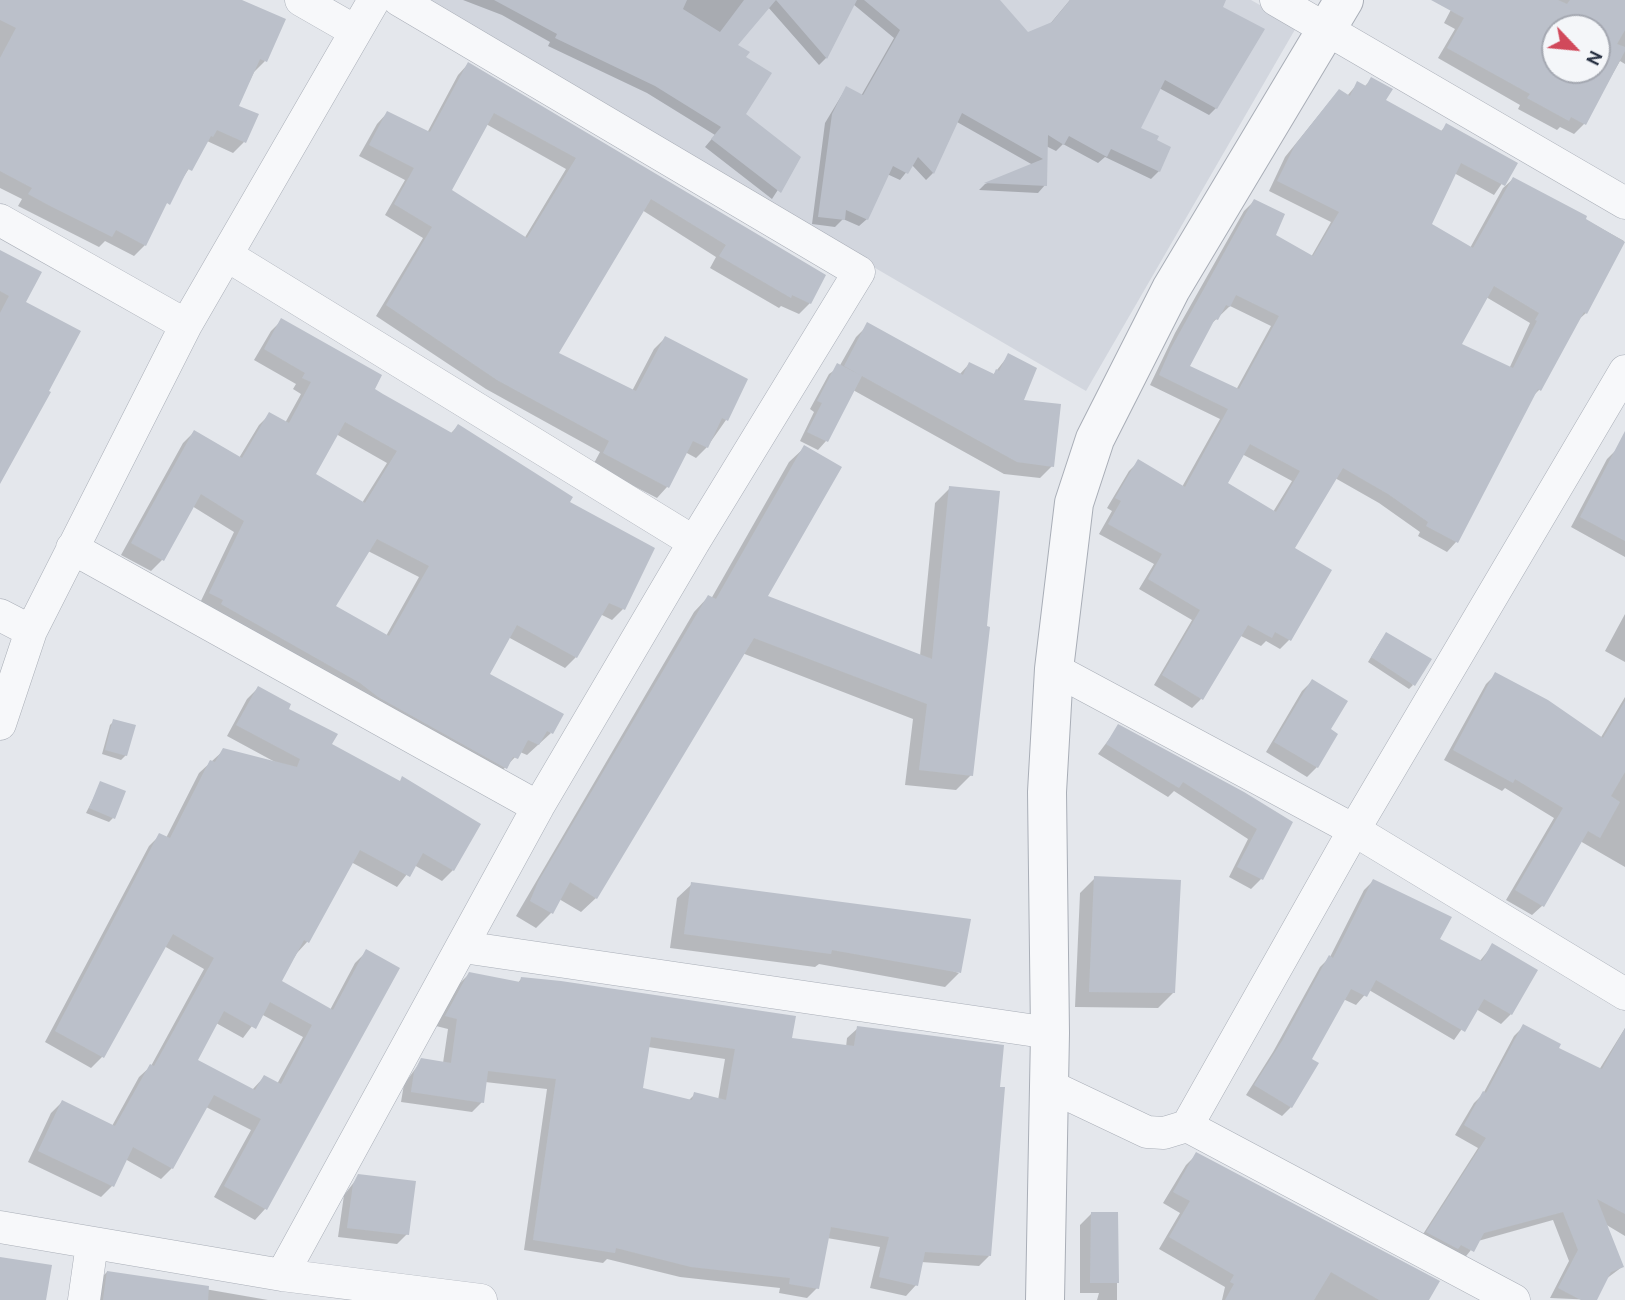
<!DOCTYPE html>
<style>
body{margin:0}
#map{position:relative;width:1625px;height:1300px;overflow:hidden;background:#e4e7ec;font-family:Overpass,sans-serif}
canvas{display:block}
.north{position:absolute;left:1541px;top:14px;width:70px;height:70px;box-sizing:border-box;background:#f4f6f9;border:2px solid #a4a8b1;border-radius:50%;rotate:116deg;font-size:19px;font-weight:700;line-height:28px;text-align:center;color:#2b3445}
.north::after{content:'';display:block;margin:auto;width:24px;height:32px;background:#d1495b;clip-path:polygon(50% 0,100% 100%,50% 72%,0 100%)}
</style>
<div id="map">
<canvas width="1625" height="1300"></canvas>
<div class="north">N</div>
</div>
<script>
const c = document.querySelector('canvas').getContext('2d');
c.lineJoin = 'round';
function fillPath(path, color) { c.fillStyle = color; c.fill(path, 'evenodd'); }
function strokePath(path, color, width, dash) { c.strokeStyle = color; c.lineWidth = width; c.lineCap = dash ? 'butt' : 'round'; c.setLineDash(dash || []); c.stroke(path); }
fillPath(new Path2D(`
 M423,0H1251L1297,26L1086,391L421,3Z`), '#d2d6de');
fillPath(new Path2D(`
 M0,0H238L265,61L254,72L237,107L244,142L233,153L207,141L162,210L145,245L134,256L105,241L99,247L18,206L22,199L0,188Z
 M463,0H997L1028,35L1050,24L1070,0H1223L1216,108L1209,115L1159,88L1139,129L1159,171L1151,179L1105,157L1098,163L1063,144L1056,151L1046,146L1045,185L1038,193L979,190L985,184L1033,165L957,122L933,173L926,180L912,165L900,180L887,174L867,219L859,226L843,219L835,227L812,224L825,123L846,88L861,96L894,38L853,4L826,58L819,65L768,7L736,46L744,57V115L799,157L772,199L705,147L715,135L647,93L548,46L550,42L502,15Z
 M1456,0H1625V64L1620,61L1584,124L1574,134L1560,127L1557,130L1518,109L1520,105L1438,58L1455,29L1444,23ZM1555,28H1597V70H1555Z
 M468,64L810,303L799,314L781,306L779,308L710,268L716,257L642,210L557,354L632,391L654,349L665,338L746,380L726,420L707,447L696,458L685,452L667,487L657,498L593,465L600,452L486,389L376,316L423,238L385,215L405,180L359,156L377,124L387,113L427,133L458,75ZM486,124L566,169L524,239L450,191Z
 M1372,79L1384,101L1440,132L1447,125L1516,163L1494,195L1454,173L1429,225L1470,248L1503,188L1513,179L1624,241L1586,313L1576,322L1539,390L1531,398L1456,542L1447,552L1418,536L1420,532L1379,503L1335,478L1293,549L1289,640L1280,649L1266,641L1261,646L1239,635L1201,699L1192,708L1154,685L1192,620L1139,589L1154,564L1099,534L1112,511L1107,508L1129,471L1138,462L1182,487L1220,419L1150,385L1175,333L1244,211L1254,201L1274,235L1311,257L1331,222L1269,191L1285,157L1330,101L1347,96L1358,83L1364,87ZM1486,297L1530,323L1509,369L1459,344ZM1230,306L1271,326L1236,390L1188,367L1208,327ZM1242,454L1292,481L1273,512L1226,484Z
 M0,251L24,303L0,481Z
 M282,320L373,389L450,434L458,426L568,503L653,549L623,609L612,620L600,614L576,657L565,668L508,637L488,675L551,733L527,755L520,752L495,778L199,605L234,532L192,506L162,560L151,571L121,555L183,443L194,432L239,458L259,425L270,414L285,423L301,394L293,389L296,384L254,360L271,331ZM336,434L387,463L362,503L314,474ZM368,551L419,577L386,636L334,607Z
 M868,325L959,375L969,364L993,375L1008,356L1021,401L1052,466L1040,478L1004,474L853,390L826,441L818,450L800,441L814,412L810,409L829,374L839,367L856,337Z
 M804,448L766,597L920,656L935,503L950,488L971,775L956,790L905,785L913,719L742,653L596,898L581,912L559,899L551,913L536,928L516,916L694,612L708,597L711,599L789,462Z
 M1617,449L1625,453V557L1571,527L1607,459Z
 M1625,614V662L1605,651Z
 M1382,639L1413,685L1409,689L1368,662Z
 M1496,674L1600,739L1625,697V867L1580,841L1542,906L1532,915L1506,900L1554,818L1505,788L1502,791L1444,760L1486,684Z
 M1312,681L1328,730L1317,767L1307,777L1266,752L1302,691Z
 M258,688L330,745L453,870L442,881L414,865L397,887L351,862L307,942L297,953L279,982L330,1010L355,963L366,952L265,1209L255,1220L214,1197L251,1130L206,1107L172,1168L161,1179L125,1159L112,1186L101,1197L28,1162L51,1113L62,1102L112,1126L139,1077L151,1066L204,969L164,946L102,1057L91,1068L45,1042L149,846L160,835L166,838L199,773L224,750L275,762L227,736L247,699ZM261,1014L303,1037L277,1084L264,1077L252,1090L195,1060L216,1023L243,1038Z
 M114,721L126,755L121,760L102,754L110,725Z
 M1119,726L1290,822L1261,879L1251,889L1229,877L1248,839L1174,791L1168,797L1098,754Z
 M101,783L113,818L109,822L86,813Z
 M1095,878L1173,993L1158,1008L1075,1007L1080,893Z
 M1373,881L1438,940L1479,962L1492,946L1536,971L1511,1014L1501,1024L1476,1009L1454,1040L1369,990L1356,1005L1343,999L1310,1059L1291,1107L1282,1116L1246,1095L1273,1052L1320,967L1330,957L1364,890Z
 M692,884L959,973L945,987L819,964L815,967L670,948L677,898Z
 M469,974L517,984L521,979L790,1040L846,1047L847,1038L858,1028L989,1256L979,1266L921,1262L916,1285L906,1296L870,1288L880,1247L827,1238L817,1288L807,1298L779,1293L780,1288L680,1277L607,1259L603,1263L524,1250L547,1089L485,1082L482,1102L472,1112L401,1102L404,1084L422,1060L443,1063L448,1029L436,1026L459,984ZM648,1047L725,1059L718,1100L695,1094L688,1101L641,1089Z
 M1524,1026L1556,1049L1599,1070L1625,1028V1236L1605,1224L1622,1267L1606,1279L1595,1300L1550,1298L1569,1261L1553,1220L1478,1241L1463,1260L1418,1242L1478,1148L1455,1135L1474,1103L1483,1094L1514,1036Z
 M1197,1154L1427,1300H1222L1225,1287L1159,1249L1180,1213L1163,1203L1186,1165Z
 M359,1176L407,1234L397,1244L338,1237L344,1195Z
 M1091,1214H1117V1300H1097L1099,1293H1080V1225Z
 M107,1272L268,1300H92L94,1285Z`), '#0003');
fillPath(new Path2D(`
 M0,0H242L286,19L267,62L260,59L239,106L259,114L246,143L217,130L213,137L211,136L192,171L188,169L170,205L167,203L146,246L116,230L112,237L52,207L28,194L32,188L0,171V58L16,28L0,20Z
 M494,0H687L683,9L720,32L744,0H776L738,45L750,52L746,57L772,73L746,114L801,157L781,193L711,139L721,127L655,86L555,38L557,34Z
 M776,0H857L827,59Z
 M864,0H1000L1028,32L1052,22L1070,0H1226L1223,7L1265,29L1217,109L1165,80L1141,128L1159,136L1157,140L1171,147L1160,172L1111,149L1107,157L1069,136L1064,145L1048,135L1047,186L984,183L1043,159L962,113L934,174L918,157L908,174L893,166L868,220L846,210L845,220L818,217L832,114L846,86L863,95L900,30Z
 M1431,0H1558L1567,4L1570,0H1625V30L1617,44L1625,47V51L1586,125L1571,117L1569,121L1527,98L1530,94L1447,48L1464,18ZM1555,28H1597V70H1555Z
 M468,62L826,275L811,304L792,295L791,298L719,256L726,245L651,199L559,353L636,391L665,336L748,379L728,421L722,418L708,448L693,441L669,488L603,453L609,441L497,380L386,305L432,227L394,204L414,168L369,145L387,111L430,132ZM494,113L576,158L527,238L452,190Z
 M1371,77L1393,89L1386,100L1442,131L1446,123L1518,163L1505,186L1461,163L1432,224L1473,248L1513,177L1587,216L1586,219L1625,242L1587,314L1584,312L1541,391L1538,389L1458,543L1426,526L1428,522L1388,494L1343,468L1295,548L1332,570L1291,641L1275,632L1272,638L1248,625L1203,700L1162,675L1200,610L1148,579L1162,554L1108,524L1121,501L1115,498L1138,459L1185,487L1228,409L1159,375L1171,348L1254,199L1285,214L1276,235L1313,256L1339,212L1277,181L1295,145L1339,89L1350,96L1357,81L1366,86ZM1494,286L1539,313L1535,320L1537,321L1513,368L1462,344ZM1236,295L1279,316L1239,389L1190,366L1215,319L1218,320L1226,305L1230,307ZM1250,444L1300,471L1276,512L1228,483Z
 M0,250L42,272L26,302L81,331L49,391L51,392L0,484V313L9,296L0,291Z
 M281,318L382,375L375,389L383,394L452,433L458,424L573,497L570,502L655,548L625,610L609,603L577,658L517,625L490,674L564,714L553,734L547,731L539,745L528,740L518,759L513,757L507,769L378,697L360,683L221,604L223,600L209,593L244,521L201,494L164,561L131,543L194,430L242,458L269,412L289,423L311,382L302,378L305,373L264,349ZM345,422L397,451L365,503L316,474ZM377,539L429,566L389,636L336,606Z
 M867,322L963,375L969,362L994,374L996,369L999,371L1008,353L1037,368L1024,400L1061,404L1054,467L1017,462L844,366Z
 M837,363L862,376L828,442L807,432L822,403L817,401Z
 M1625,431V541L1580,517Z
 M804,445L842,467L768,596L932,659L949,486L1000,491L987,626L990,627L973,776L919,770L927,704L754,638L597,899L570,882L553,914L530,901L538,882L708,595L716,599Z
 M1386,632L1432,659L1415,686L1371,657Z
 M1495,672L1548,700L1603,738L1625,701V772L1611,796L1620,802L1600,838L1588,831L1544,907L1515,890L1563,808L1515,779L1513,783L1453,750Z
 M1312,679L1348,701L1331,729L1338,734L1318,768L1274,742Z
 M258,686L291,704L289,709L338,734L332,744L400,781L402,776L481,824L454,871L423,853L410,877L360,850L309,943L304,940L282,981L333,1010L366,949L400,968L267,1210L224,1186L261,1119L214,1095L173,1169L133,1147L114,1187L38,1151L62,1100L115,1126L150,1064L154,1066L214,958L173,934L104,1058L55,1031L159,833L170,838L210,760L215,762L223,748L297,767L300,759L236,725ZM270,1002L312,1025L281,1084L264,1075L255,1090L198,1060L224,1011L256,1029Z
 M113,719L136,725L127,756L105,750Z
 M1118,724L1244,792L1293,822L1263,880L1237,867L1257,829L1183,782L1179,788L1106,744Z
 M100,781L126,791L115,819L89,808Z
 M1094,876L1181,880L1175,993L1089,992Z
 M1373,879L1452,917L1440,939L1482,961L1492,943L1538,970L1512,1015L1484,999L1465,1032L1376,980L1367,997L1351,989L1312,1059L1319,1063L1292,1108L1254,1085L1282,1041L1329,955L1333,958Z
 M691,882L971,919L961,973L832,950L831,954L684,934Z
 M469,972L520,982L521,977L561,981L796,1016L792,1038L854,1046L857,1026L1004,1045L1000,1087H1005L991,1256L925,1252L918,1286L879,1277L889,1237L831,1227L819,1289L789,1284L790,1278L691,1267L616,1248L615,1253L533,1240L556,1079L488,1071L484,1103L411,1092L414,1072L421,1058L451,1063L457,1019L445,1016ZM651,1037L735,1049L726,1100L694,1092L692,1100L643,1088Z
 M1523,1024L1561,1044L1559,1048L1602,1069L1625,1028V1214L1597,1199L1624,1267L1611,1272L1597,1300H1581L1558,1288L1578,1250L1563,1212L1484,1233L1474,1252L1461,1245L1458,1249L1426,1232L1486,1138L1464,1125L1483,1091L1486,1093Z
 M1196,1152L1440,1281L1429,1300H1379L1331,1272L1314,1300H1225L1234,1284L1230,1282L1234,1275L1169,1237L1190,1201L1173,1192Z
 M358,1174L416,1181L409,1235L347,1228L353,1184Z
 M1091,1212H1118L1119,1283H1090Z
 M0,1257L52,1265L46,1300H0Z
 M107,1271L209,1286L208,1300H103Z`), '#bbc0ca');
const minor = new Path2D(`
 M301,0L355,31
 M1276,0L1625,203
 M0,220L186,325
 M228,256L694,542
 M72,548L538,807
 M0,615L31,631
 M1054,669L1354,830L1625,994
 M0,724L31,631L186,325L374,0
 M463,947L1050,1033
 M1050,1086L1147,1132L1164,1133L1187,1126L1354,830L1625,371
 M1187,1126L1514,1300
 M0,1227L282,1275L481,1300
 M282,1275L538,807L694,542L859,272L399,0
 M84,1300L92,1244`);
const tertiary = new Path2D(`
 M1045,1300L1050,1033L1047,792L1054,669L1074,503L1095,439L1171,289L1344,0`);
strokePath(minor, '#a9aeb7', 33);
strokePath(tertiary, '#a9aeb7', 40);
strokePath(minor, '#f7f8fa', 32);
strokePath(tertiary, '#f7f8fa', 38);
</script>
